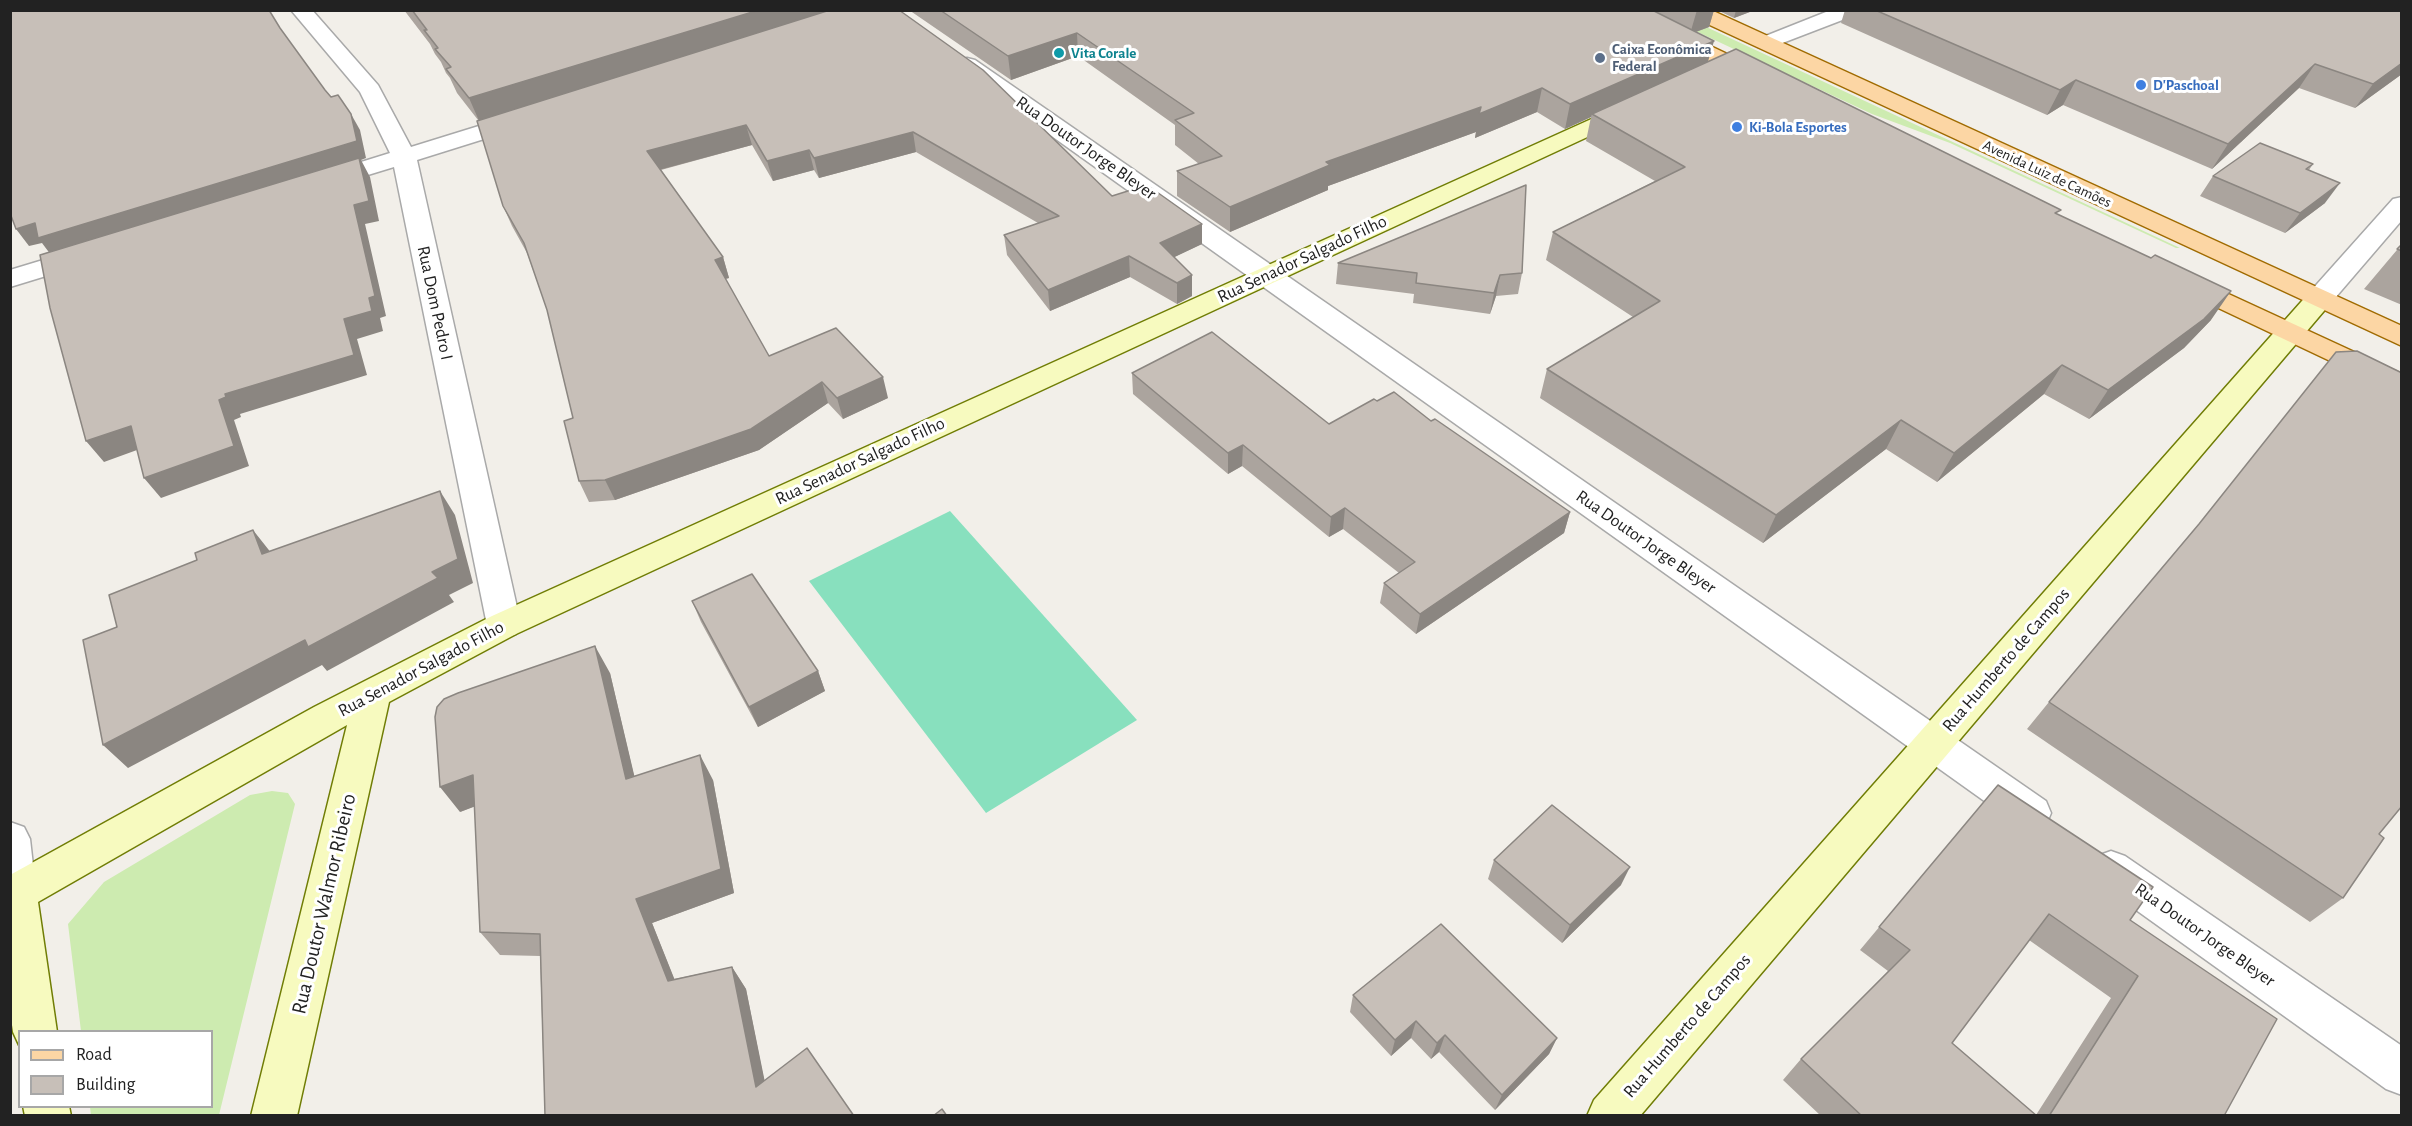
<!DOCTYPE html>
<meta charset="utf-8">
<style>
body{margin:0}
#map{position:relative;width:2412px;height:1126px;overflow:hidden;background:#f2efe9;font-family:"Alegreya Sans",sans-serif}
canvas{display:block}
.frame{position:absolute;inset:0;border:12px solid #222;pointer-events:none}
.legend{position:absolute;left:18px;top:1030px;width:195px;height:78px;box-sizing:border-box;background:#fff;border:2px solid #a7a7a7;margin:0;padding:8px 10px;list-style:none;font-size:18px;color:#222}
.legend li{display:flex;align-items:center;gap:12px;height:30px}
.legend b{width:30px;border:2px solid #a7a7a7}
</style>
<div id="map">
<canvas width="2412" height="1126"></canvas>
<div class="frame"></div>
<ul class="legend">
<li><b style="height:8px;background:#fcd6a4"></b>Road</li>
<li><b style="height:16px;background:#c7bfb8"></b>Building</li>
</ul>
</div>
<script>
const c = document.querySelector('canvas').getContext('2d');
c.lineJoin = 'round';
function fillPath(path, color) { c.fillStyle = color; c.fill(path, 'evenodd'); }
function strokePath(path, color, width, dash) { c.strokeStyle = color; c.lineWidth = width; c.lineCap = dash ? 'butt' : 'round'; c.setLineDash(dash || []); c.stroke(path); }
function label(font, color, halo, rows, align = 'center') {
  c.font = font + ' "Alegreya Sans",sans-serif'; c.lineWidth = 6; c.setLineDash([]); c.textBaseline = 'middle'; c.strokeStyle = halo; c.fillStyle = color; for (const [text, x, y, turn = 0] of rows) {
    c.save(); c.translate(x, y); c.rotate((+turn || 0) * Math.PI / 180); c.textAlign = isNaN(turn) ? turn : align; if (halo) c.strokeText(text, 0, 0); c.fillText(text, 0, 0); c.restore();
  }
}
fillPath(new Path2D(`
 M1653,11H1672L2180,248H2176L1950,143L1872,114Z
 M272,791L288,793L295,804L219,1115H91L90,1107L212,1106V1032L81,1031L68,924L104,882L250,795Z`), '#cdebb0');
fillPath(new Path2D(`
 M950,511L1137,720L986,813L809,581Z`), '#88e0be');
const street = new Path2D(`
 M291,10H312L378,85L411,147L524,112L532,114L535,119L532,124L417,160L521,625L516,634L504,638L492,634L487,625L394,167L322,189L313,187L310,182L313,177L390,153L360,92Z
 M1831,10H1861L1858,14L1772,47H1758L1754,43L1758,39Z
 M967,58L975,60L2046,801L2051,813L2046,825L2032,830L2018,825L959,70L956,65L959,60Z
 M2402,197V220L2329,305L2319,307L2309,305L2306,299L2309,293L2393,199Z
 M86,247L95,249L99,255L95,261L10,287V270Z
 M10,822L24,827L30,839L36,892L30,905L16,910L10,908Z
 M2111,851L2125,856L2402,1046V1095L2386,1089L2097,882L2091,869L2097,856Z`);
const secondary = new Path2D(`
 M1629,102L1637,104L1640,109L1637,114L516,634L389,702L297,1116H251L347,725L38,902L57,1032H20V1047L13,1032L10,1011V875L314,707L492,616Z
 M2319,291L2329,293L2332,299L2329,305L1640,1116H1587L1594,1100L2309,293Z
 M23,1106H69L71,1116H25Z`);
const primary = new Path2D(`
 M1608,10H1635L1765,72L1768,77L1765,82H1749L1611,14Z
 M1683,10H1711L2402,326V346L1686,14Z
 M2183,273L2402,374V395L2174,287L2170,281L2174,275Z`);
strokePath(street, '#a9a9a9', 3);
strokePath(secondary, '#707d05', 3);
strokePath(primary, '#a06b00', 3);
fillPath(street, '#fff');
fillPath(secondary, '#f7fabf');
fillPath(primary, '#fcd6a4');
fillPath(new Path2D(`
 M404,10H899L1112,196L1202,224V244L1174,257L1192,275V296L1177,304L1130,277L1050,311L1007,255L1004,235L1038,223L916,152L819,178L814,170L773,181L752,145L661,170L723,257L729,278L725,279L769,356L888,398L843,419L828,403L759,450L615,500L589,502L579,481L573,418L547,310L527,253L512,226L503,206L478,120L457,93L450,78L446,73L441,62L435,54L430,44Z
 M909,10H1714L1709,27L1696,32L1708,61L2058,215L2211,320L2184,348L2089,419L2044,394L1937,482L1886,449L1763,543L1540,398L1547,369L1633,317L1546,260L1553,232L1655,181L1586,141L1591,117L1565,129L1537,112L1475,138L1476,132L1328,186V190L1230,232L1177,196V171L1199,164L1175,145V125L1078,56L1011,80Z
 M1717,10H1755L1734,18Z
 M1845,10H2402V74L2355,108L2299,88L2212,169L2063,105L2047,115L1841,23Z
 M2313,164L2309,170L2325,203L2285,233L2200,196L2213,176Z
 M2402,244V305L2364,289Z
 M1338,263L1522,273L1518,294L1496,296L1490,314L1413,303L1414,294L1336,284Z
 M1132,373L1329,424L1377,401L1431,421L1570,512L1564,533L1416,634L1380,603L1384,583L1399,573L1343,529L1329,537L1242,466L1228,474L1133,394Z
 M692,601L818,671L825,691L758,727L701,622Z
 M610,673L634,776L713,780L734,893L652,923L674,979L732,967L746,989L764,1080L854,1116H545L540,956L500,955L480,932L475,806L460,812Z
 M2049,702L2379,834L2343,898L2310,922L2027,729Z
 M1998,785L2130,920L2224,1116H1821L1783,1080L1801,1059L1888,971L1860,950ZM2029,940L2111,998L2036,1115L1952,1043Z
 M1494,860L1621,885L1562,943L1488,879Z
 M1353,995L1557,1038L1549,1054L1495,1110L1439,1052L1431,1059L1411,1038L1391,1056L1350,1012Z`), '#aba49e');
fillPath(new Path2D(`
 M759,10H841L480,123L469,98Z
 M1697,10H1714L1709,27L1690,34Z
 M1736,10H1755L1734,18Z
 M1077,33L1078,56L1011,80L1008,56Z
 M1714,41L1707,65L1592,114L1591,117L1565,129L1570,104Z
 M2402,63V74L2355,108L2373,84Z
 M2315,64L2299,88L2212,169L2228,144Z
 M2076,80L2063,105L2047,115L2060,90Z
 M1542,88L1537,112L1475,138L1476,132L1328,186V190L1230,232V207L1326,162L1481,107Z
 M351,114L360,130L366,158L361,160L370,177L379,221L365,224L386,316L380,318L383,331L357,339L367,375L240,414L241,417L234,420L249,466L161,498L144,478L234,446L51,255L42,243L29,246L16,229Z
 M746,125L752,145L655,171L647,151Z
 M913,132L916,152L819,178L814,158Z
 M809,150L814,170L773,181L767,161Z
 M2340,183L2325,203L2285,233L2300,213Z
 M1202,224V244L1160,264V243Z
 M1129,256L1130,277L1050,311L1048,290Z
 M723,257L729,278L721,280L715,260Z
 M1192,275V296L1177,304V283Z
 M1500,275L1496,296L1490,314L1494,293Z
 M2231,291L2211,320L2184,348L2089,419L2108,390Z
 M2062,365L2044,394L1937,482L1954,453Z
 M883,377L888,398L843,419L837,398Z
 M822,382L828,403L759,450L615,500L605,480Z
 M1901,420L1886,449L1763,543L1776,515Z
 M131,426L148,446L104,462L86,441Z
 M1243,445L1242,466L1228,474V453Z
 M440,491L455,515L473,583L449,595L454,602L327,671L322,665L128,768L103,745L432,572Z
 M1345,508L1343,529L1329,537L1331,517Z
 M1570,512L1564,533L1416,634L1420,614Z
 M253,530L272,554H262Z
 M595,646L610,673L641,804L626,779Z
 M818,671L825,691L758,727L749,707Z
 M700,755L713,780L734,893L652,923L684,1003L668,981L636,899Z
 M473,775L492,800L460,812L440,787Z
 M1630,867L1621,885L1562,943L1570,925Z
 M732,967L746,989L770,1107L756,1087Z
 M1416,1021L1411,1038L1391,1056L1395,1040Z
 M1445,1035L1439,1052L1431,1059L1437,1043Z
 M1557,1038L1549,1054L1495,1110L1502,1095Z`), '#8b8681');
const building = new Path2D(`
 M10,10H269L280,28L325,90L331,97L338,95L351,114L357,141L38,238L35,223L16,229L10,213Z
 M412,10H759L469,98L446,69L451,67L435,49L438,48L424,30H427Z
 M830,10H899L983,70L1112,196L1147,185L1202,224L1160,243L1192,275L1177,283L1129,256L1048,290L1004,235L1059,216L913,132L814,158L809,150L767,161L746,125L647,151L723,257L715,260L769,356L836,328L883,377L837,398L822,382L751,429L605,480L579,481L564,421L573,418L547,310L524,243L503,206L477,121Z
 M940,10H1652L1714,41L1570,104L1542,88L1479,114L1481,107L1326,162L1330,165L1230,207L1177,171L1222,156L1175,120L1194,113L1077,33L1008,56Z
 M1875,10H2402V63L2373,84L2315,64L2228,144L2076,80L2060,90Z
 M1736,49L2061,210L2055,213L2151,258L2155,255L2231,291L2204,319L2108,390L2062,365L1954,453L1901,420L1776,515L1547,369L1660,301L1553,232L1685,167L1592,114Z
 M2260,143L2313,164L2306,169L2340,183L2300,213L2213,176Z
 M359,158L369,201L354,205L375,296L369,298L372,311L344,319L354,355L225,394L226,397L219,400L234,446L144,478L131,426L86,441L50,308L40,255Z
 M1526,185L1522,273L1500,275L1494,293L1416,283L1417,273L1338,263Z
 M2402,244V251L2397,249Z
 M1212,332L1329,424L1374,399L1377,401L1394,392L1431,421L1435,419L1570,512L1420,614L1384,583L1415,562L1345,508L1331,517L1243,445L1228,453L1132,373Z
 M2357,351L2402,373V806L2379,834L2384,838L2343,898L2049,702L2199,524L2336,352Z
 M440,491L458,559L432,572L438,578L308,647L305,640L103,745L83,640L117,627L109,595L197,560L195,553L253,530L262,554Z
 M752,574L818,671L749,707L692,601Z
 M595,646L626,779L700,755L721,869L636,899L668,981L732,967L756,1087L807,1048L854,1116H545L540,934L480,932L473,775L440,787L435,717L437,707L444,699L458,693Z
 M1998,785L2153,887L2130,920L2277,1019L2224,1116H2049L2138,976L2049,914L1952,1043L2037,1116H1862L1801,1059L1910,950L1879,927Z
 M1552,805L1630,867L1570,925L1494,860Z
 M1441,924L1557,1038L1502,1095L1445,1035L1437,1043L1416,1021L1395,1040L1353,995Z
 M942,1109L947,1116H933Z`);
fillPath(building, '#c7bfb8');
strokePath(building, '#8b8681', 1.5);
for (const [x, y, r, color] of [
 [1059,53,6,"#0f9aa8"],
 [1600,58,6,"#5c6f8a"],
 [2141,85,6,"#3f7fe0"],
 [1737,127,6,"#3f7fe0"]
]) { const dot = new Path2D(); dot.arc(x, y, r, 0, 2 * Math.PI); c.fillStyle = color; c.fill(dot); strokePath(dot, '#fff', 2); }
label('bold 15px', '#4e5e75', '#fff', [
 ["Caixa Econômica",1612,49],
 ["Federal",1612,66]
], 'left');
label('bold 15px', '#0d838f', '#fff', [
 ["Vita Corale",1071,53]
], 'left');
label('bold 15px', '#366cbe', '#fff', [
 ["D'Paschoal",2153,85],
 ["Ki-Bola Esportes",1749,127]
], 'left');
label('15px', '#222', '#fff', [
 ["Avenida Luiz de Camões",2047,174,25]
]);
label('18px', '#222', '#fff', [
 ["Rua Doutor Jorge Bleyer",1086,148,35],
 ["Rua Senador Salgado Filho",1302,259,-25],
 ["Rua Dom Pedro I",435,303,78],
 ["Rua Senador Salgado Filho",860,461,-25],
 ["Rua Doutor Jorge Bleyer",1646,542,35],
 ["Rua Humberto de Campos",2006,660,-49],
 ["Rua Senador Salgado Filho",421,669,-28],
 ["Rua Doutor Jorge Bleyer",2205,935,35],
 ["Rua Humberto de Campos",1687,1026,-49]
]);
label('21px', '#222', '#fff', [
 ["Rua Doutor Walmor Ribeiro",324,904,-77]
]);
</script>
